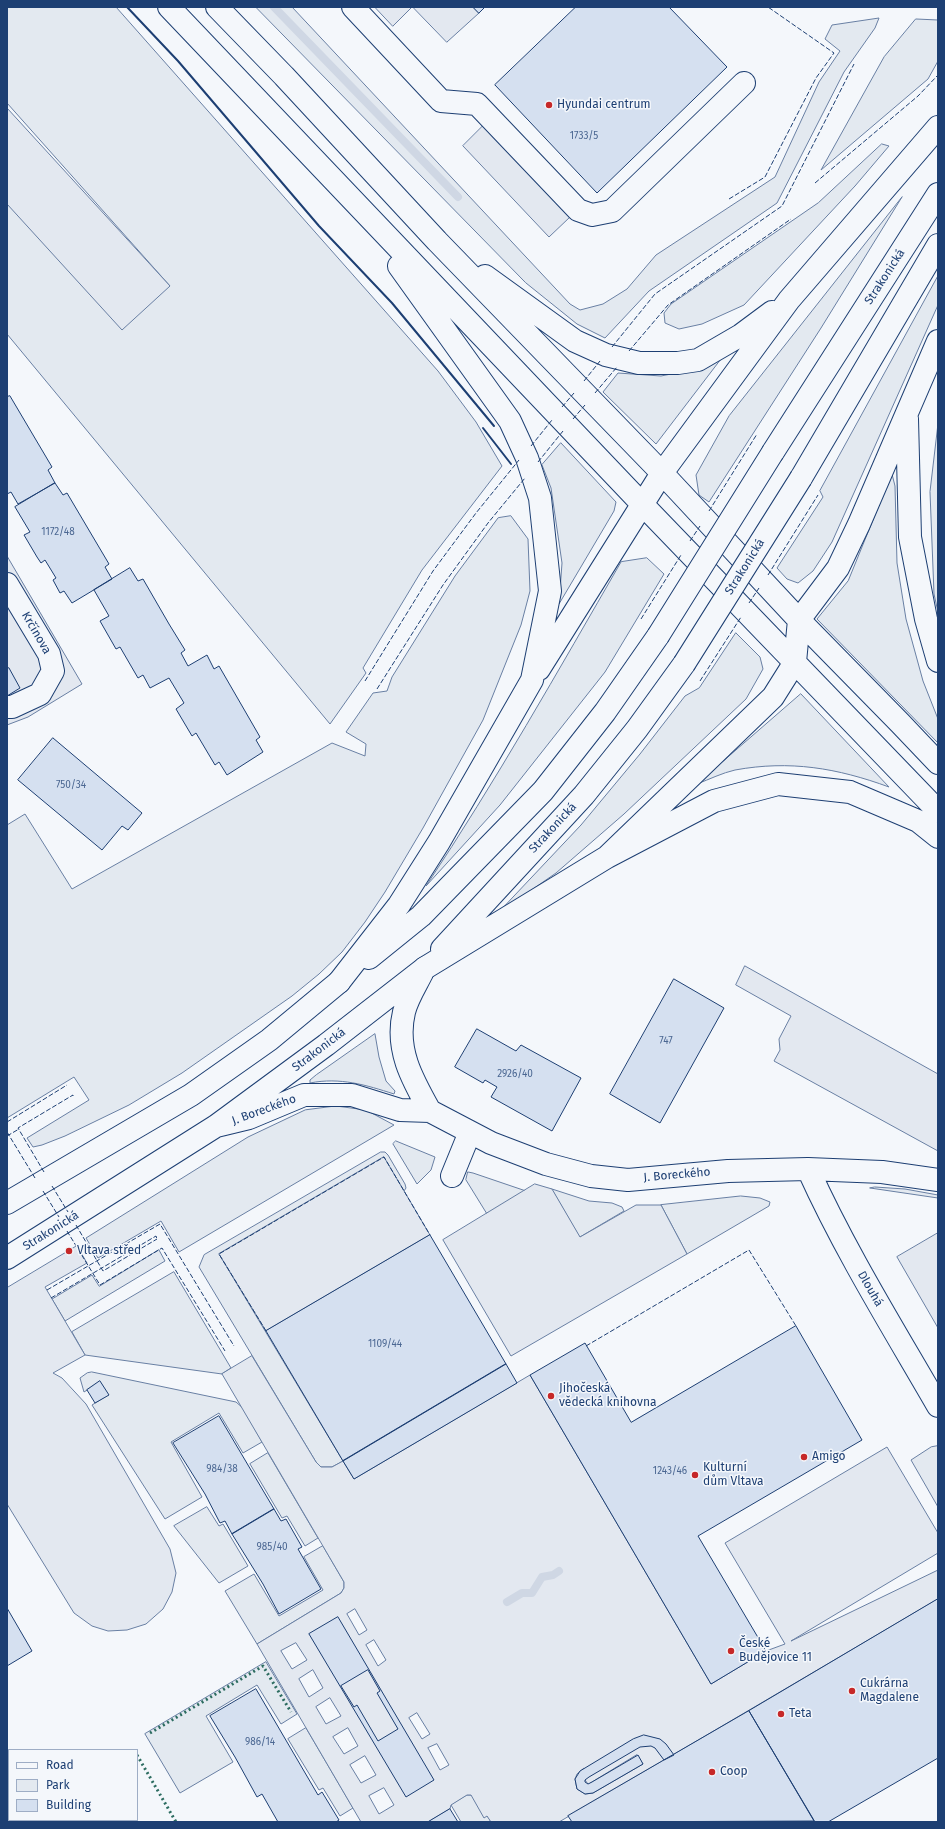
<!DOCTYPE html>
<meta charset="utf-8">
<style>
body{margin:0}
#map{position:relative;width:945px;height:1829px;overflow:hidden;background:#f4f7fb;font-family:"Fira Sans",sans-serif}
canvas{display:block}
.frame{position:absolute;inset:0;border:8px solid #1d3f73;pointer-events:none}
.legend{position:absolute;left:8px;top:1749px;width:130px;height:72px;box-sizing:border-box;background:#f4f7fb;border:1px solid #9eadc5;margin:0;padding:5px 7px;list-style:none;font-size:12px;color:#1d3f73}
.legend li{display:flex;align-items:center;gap:8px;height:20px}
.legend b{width:20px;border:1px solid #9eadc5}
</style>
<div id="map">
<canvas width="945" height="1829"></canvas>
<div class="frame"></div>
<ul class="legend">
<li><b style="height:5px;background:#f4f7fb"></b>Road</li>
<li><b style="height:11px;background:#e3e9f0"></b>Park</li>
<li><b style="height:11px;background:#d5e0f0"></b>Building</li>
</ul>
</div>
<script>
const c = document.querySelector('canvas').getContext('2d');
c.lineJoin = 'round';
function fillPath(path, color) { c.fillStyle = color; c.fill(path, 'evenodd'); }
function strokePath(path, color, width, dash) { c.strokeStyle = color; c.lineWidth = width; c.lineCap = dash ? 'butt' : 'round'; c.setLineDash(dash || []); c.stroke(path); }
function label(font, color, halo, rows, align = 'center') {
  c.font = font + ' "Fira Sans",sans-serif'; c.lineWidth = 3; c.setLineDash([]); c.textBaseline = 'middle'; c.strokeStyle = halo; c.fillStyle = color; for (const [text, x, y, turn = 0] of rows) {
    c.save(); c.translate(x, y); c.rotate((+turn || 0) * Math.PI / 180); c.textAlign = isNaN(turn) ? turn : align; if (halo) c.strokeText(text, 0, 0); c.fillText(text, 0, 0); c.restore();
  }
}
const green = new Path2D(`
 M7,7H116L438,371L476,422L502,466L422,570L363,668L366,673L330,724L7,334V204L170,286L7,103Z
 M256,7H292L570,304L580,310L603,304L627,289L656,255L775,177L819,82L840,51L825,39L832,25L879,18L875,28L844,72L777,203L649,291L605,338L577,324L526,283Z
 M916,19L938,20V61L928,79L821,170L884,57Z
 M882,144L889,146L855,186L744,305L702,324L679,329L665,323L664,313L671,304L818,203Z
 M902,197L821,328L709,502L699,495L696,475L729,416Z
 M938,276V305L832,542L813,571L798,583L787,579L777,568L823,497L820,491Z
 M724,355L656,444L603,392L618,373L661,376L707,367Z
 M938,424V612L934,594L930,492Z
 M561,443L616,502L614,511L559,604L562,563L551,488L542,465Z
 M892,474L895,486L897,563L906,619L923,681L938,719V743L817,619L848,581Z
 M511,516L528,539L530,591L521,625L483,720L423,828L385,892L365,922L342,952L319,974L292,996L182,1073L129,1105L65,1136L42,1145L33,1147L27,1138L89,1100L74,1077L7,1118V825L25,814L72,889L332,743L365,756L366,744L346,732L373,693L387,691L392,677L455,576L498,518Z
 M647,558L664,574L605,672L500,805L426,886C496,781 558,671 621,562Z
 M736,633L760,657L763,669L746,699L624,814L556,873L497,914L581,825L640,754L685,696L699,688Z
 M801,694L889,787C837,768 790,760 735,770C722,773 710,779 697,784Z
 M375,1034L379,1057L386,1081L395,1091L394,1094C366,1085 340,1077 310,1083V1080L316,1075Z
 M336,1106L366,1110L394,1125L179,1252L161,1221L98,1258L86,1238L248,1137L305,1110Z
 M396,1141L435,1157L431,1170L417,1184L393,1144Z
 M381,1152H385L388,1155L405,1184L406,1188L404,1191L384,1158L219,1254L343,1461L332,1467H320L316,1462L199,1267L204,1255Z
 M468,1172L473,1173L526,1191L487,1214L466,1180Z
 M875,1187L905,1189L938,1195V1198L870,1188Z
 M552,1189L589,1201L612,1203L622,1207L624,1211L580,1237Z
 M741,1196L760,1198L770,1202L769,1206L687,1254L661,1205Z
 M159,1250L165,1261L65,1321L52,1299L92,1275L99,1286Z
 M174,1272L231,1368L222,1374L85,1355L72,1332Z
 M92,1372L236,1402L244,1409L262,1442L243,1453L219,1413L171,1442L202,1497L165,1519L92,1405L108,1395L100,1382L84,1392L80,1378L87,1373Z
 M938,1446V1507L911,1460L931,1447Z
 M268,1453L318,1538L305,1546L287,1516L282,1518L250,1464Z
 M207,1507L219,1526L223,1524L248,1566L219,1583L174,1526Z
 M323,1546L344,1582V1588L341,1593L257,1644L225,1591L254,1574L279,1616L323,1590L304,1557Z
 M266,1662L297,1714L281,1724L257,1685L206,1716L233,1762L180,1793L145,1734Z
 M306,1728L353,1808L340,1816L323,1788L319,1790L288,1739Z
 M467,1795H475L491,1822H461L451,1805Z`);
fillPath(green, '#e3e9f0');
strokePath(green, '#687fa3', 1);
const parking = new Path2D(`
 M375,7H412L393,26Z
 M413,7H473L479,13L447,42Z
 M7,108L170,286L122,330L7,204Z
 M483,126L570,217L549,237L463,146Z
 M7,556L82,684L28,717L7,725Z
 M745,966L938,1074V1151L774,1061L780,1050L779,1039L791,1016L736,985Z
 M384,1157L430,1235L266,1331L219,1254Z
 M535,1184L552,1189L580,1237L636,1205H661L687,1254L511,1356L443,1240Z
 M938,1233V1328L897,1257Z
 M77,1246L87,1263L45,1287L85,1355L53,1373L62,1378L86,1404L170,1549L176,1573L172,1592L163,1609L146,1624L127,1630L108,1631L92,1626L74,1613L7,1504V1288Z
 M252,1356L316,1462L321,1467H332L343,1461L354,1479L530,1375L711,1684L766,1651L785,1644L725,1543L887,1447L938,1533V1553L791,1641L938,1570V1599L559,1822H491L487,1816L484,1818L471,1795H467L451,1805L450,1809L428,1822H361L257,1644L341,1593L344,1588V1582L222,1374ZM355,1609L367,1630L359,1635L347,1614ZM374,1640L386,1660L378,1666L366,1645ZM296,1643L307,1660L292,1669L281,1651ZM313,1670L323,1688L309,1697L299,1679ZM330,1698L341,1716L326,1724L316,1707ZM417,1713L430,1734L422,1739L409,1718ZM348,1728L358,1746L344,1754L333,1737ZM437,1744L449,1765L440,1770L428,1748ZM637,1755L643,1764L593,1793L585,1794L577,1789L575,1779L577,1774L584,1768L589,1776L585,1780L588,1784ZM365,1756L376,1775L361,1783L350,1765ZM384,1788L394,1805L379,1814L369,1796Z`);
fillPath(parking, '#e3e8f0');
strokePath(parking, '#687fa3', 1);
strokePath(new Path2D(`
 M274,7L458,197
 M507,1602L522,1593H532L542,1577L553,1575L559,1571`), '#cfd7e4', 8);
const building = new Path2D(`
 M473,7H485L479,13Z
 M576,7H669L727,67L597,193L495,85Z
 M10,396L52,467L48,470L55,483L18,504L11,492L7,494V397Z
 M55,483L63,495L67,493L93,537L109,564L105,567L112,579L72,603L64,591L60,593L53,580L56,578L45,560L41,563L37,557L24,535L30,532L15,507Z
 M130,568L138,581L143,579L169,624L185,650L181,653L188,666L207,655L214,669L219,666L260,737L256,740L263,752L227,775L219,762L215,765L196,733L192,736L176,709L184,703L169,678L150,688L143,675L138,678L120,647L116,649L100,621L109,616L94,590Z
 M9,668L20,688L7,696V669Z
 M53,738L142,813L128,830L122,826L102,850L18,780Z
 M674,979L724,1008L660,1123L610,1094Z
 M477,1029L516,1051L521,1045L581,1078L552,1131L491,1097L497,1087L485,1080L483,1083L455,1067Z
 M430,1235L506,1364L343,1461L266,1331Z
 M796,1326L862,1440L698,1536L766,1651L711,1684L530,1375L585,1343L631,1422Z
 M506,1364L517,1383L354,1479L343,1461Z
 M100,1381L109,1395L95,1403L87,1390Z
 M219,1416L274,1509L232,1534L225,1521L220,1523L205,1494L173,1443Z
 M274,1509L281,1521L286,1519L302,1547L298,1549L321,1589L279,1614L263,1584L232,1534Z
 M938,1599V1758L828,1822H815L749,1711Z
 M7,1608L32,1651L7,1666Z
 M338,1617L434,1780L406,1797L309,1634Z
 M368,1670L380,1691L377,1693L398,1729L378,1741L357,1705L354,1707L341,1686Z
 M256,1689L318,1795L322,1792L339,1820L336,1822H278L262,1794L257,1797L235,1757L210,1716Z
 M749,1711L814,1821L572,1822L568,1816Z
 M644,1735L660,1739L666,1744L674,1755L664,1760L655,1748L651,1746L640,1747L589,1777L585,1780V1782L588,1784L592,1782L638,1755L643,1764L593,1793L585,1794L577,1789L575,1779L580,1771L633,1739Z
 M450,1809L458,1822H428Z`);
fillPath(building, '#d5e0f0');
strokePath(building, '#1d3f73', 1);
const minor = new Path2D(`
 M353,7L441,101L477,104L578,210L592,215L612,211L744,83
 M7,584L49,654L53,671L40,694L12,707H7
 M422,973C416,985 407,999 404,1012C395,1049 412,1079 430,1111
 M216,1126L249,1118L304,1095H352L400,1110L430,1111L491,1143L546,1164L591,1176L628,1180L728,1171L808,1169L882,1172L938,1180
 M808,1169C845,1251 893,1328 938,1406
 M452,1176L470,1132
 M7,1203L191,1095L269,1040L339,982
 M7,1258L216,1126L326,1045L425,968`);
const major = new Path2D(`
 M169,7L643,505L938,811
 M217,7L284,76L437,241L662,473L799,620L900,723L938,763
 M485,276L575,341L606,355L639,363H678L698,360L741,335L772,312
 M907,419L910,537L926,619L938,661
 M773,452L938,194
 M801,478L938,245
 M539,669L662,473L789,300L938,127
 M607,857L773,697L795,662L799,620L838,568L859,524L938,341
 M442,949L584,795L637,729L684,664
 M369,958L421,916L543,791L605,712L658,636
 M425,968L607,857L714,801L778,784L850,792L918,821L938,837
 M339,982L399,905L439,842L532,680L550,591L540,498L527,458L510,421L399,266`);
strokePath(minor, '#1d3f73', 24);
strokePath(major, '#1d3f73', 24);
strokePath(minor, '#f4f7fb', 22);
strokePath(major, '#f4f7fb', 22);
const majorBridge = new Path2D(`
 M658,636L773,452
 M684,664L801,478`);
strokePath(majorBridge, '#1d3f73', 24, []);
strokePath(majorBridge, '#f4f7fb', 22);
strokePath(new Path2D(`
 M150,1733L263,1666L291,1712
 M137,1755L176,1822`), '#2c6c60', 3, [2, 3]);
strokePath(new Path2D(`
 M815,183L918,96L938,75
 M729,199L765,177L816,78L834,53L768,7
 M612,347L655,294L782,206L854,64
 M629,351L668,305L791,219
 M584,381L600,361
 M595,393L617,367
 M562,407L574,393
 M573,419L585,405
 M531,446L552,420
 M538,462L563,431
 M709,511L757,434
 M690,541L700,526
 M768,575L818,495
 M749,603L759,588
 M641,619L681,555
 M365,681L433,571L476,513L519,460
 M700,681L741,617
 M377,689L443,585L488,523L525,478
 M7,1122L67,1085
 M7,1132L35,1178
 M7,1136L19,1129
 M44,1172L18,1128L73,1095V1096
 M52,1186L68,1212
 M43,1191L59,1217
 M76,1225L103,1271L157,1239
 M67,1231L100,1285L162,1248L225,1351
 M47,1290L160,1224L234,1346
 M51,1298L156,1236L157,1239
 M266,1331L219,1254L384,1157L430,1235
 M586,1346L749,1250L796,1326`), '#1d3f73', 1, [5, 2]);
strokePath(new Path2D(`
 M127,7L178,61L319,226L392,303L494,426
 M483,428L511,464`), '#1d3f73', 2);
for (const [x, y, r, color] of [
 [549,105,4,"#c62828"],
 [69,1251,4,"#c62828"],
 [551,1396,4,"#c62828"],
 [804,1457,4,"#c62828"],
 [695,1475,4,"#c62828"],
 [731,1651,4,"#c62828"],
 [852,1691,4,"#c62828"],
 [781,1714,4,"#c62828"],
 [712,1772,4,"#c62828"]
]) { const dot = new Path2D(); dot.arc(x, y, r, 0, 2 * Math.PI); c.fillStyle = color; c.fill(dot); strokePath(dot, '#f4f7fb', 1.5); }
label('10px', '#4b6792', null, [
 ["1733/5",584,136],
 ["1172/48",58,532],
 ["750/34",71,785],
 ["747",666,1041],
 ["2926/40",515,1074],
 ["1109/44",385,1344],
 ["984/38",222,1469],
 ["1243/46",670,1471],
 ["985/40",272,1547],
 ["986/14",260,1742]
]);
label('12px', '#1d3f73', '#f4f7fb', [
 ["Hyundai centrum",557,105],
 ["Vltava střed",77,1251],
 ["Jihočeská",559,1389],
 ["vědecká knihovna",559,1403],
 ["Amigo",812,1457],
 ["Kulturní",703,1468],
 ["dům Vltava",703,1482],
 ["České",739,1644],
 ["Budějovice 11",739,1658],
 ["Cukrárna",860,1684],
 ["Magdalene",860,1698],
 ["Teta",789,1714],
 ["Coop",720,1772]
], 'left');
label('12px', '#1d3f73', '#f4f7fb', [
 ["Strakonická",885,277,-57],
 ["Strakonická",745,567,-58],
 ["Krčínova",36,633,60],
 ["Strakonická",553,828,-47],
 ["Strakonická",319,1050,-37],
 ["J. Boreckého",264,1110,-20],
 ["J. Boreckého",677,1175,-5],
 ["Strakonická",51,1231,-32],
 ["Dlouhá",870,1289,60]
]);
</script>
